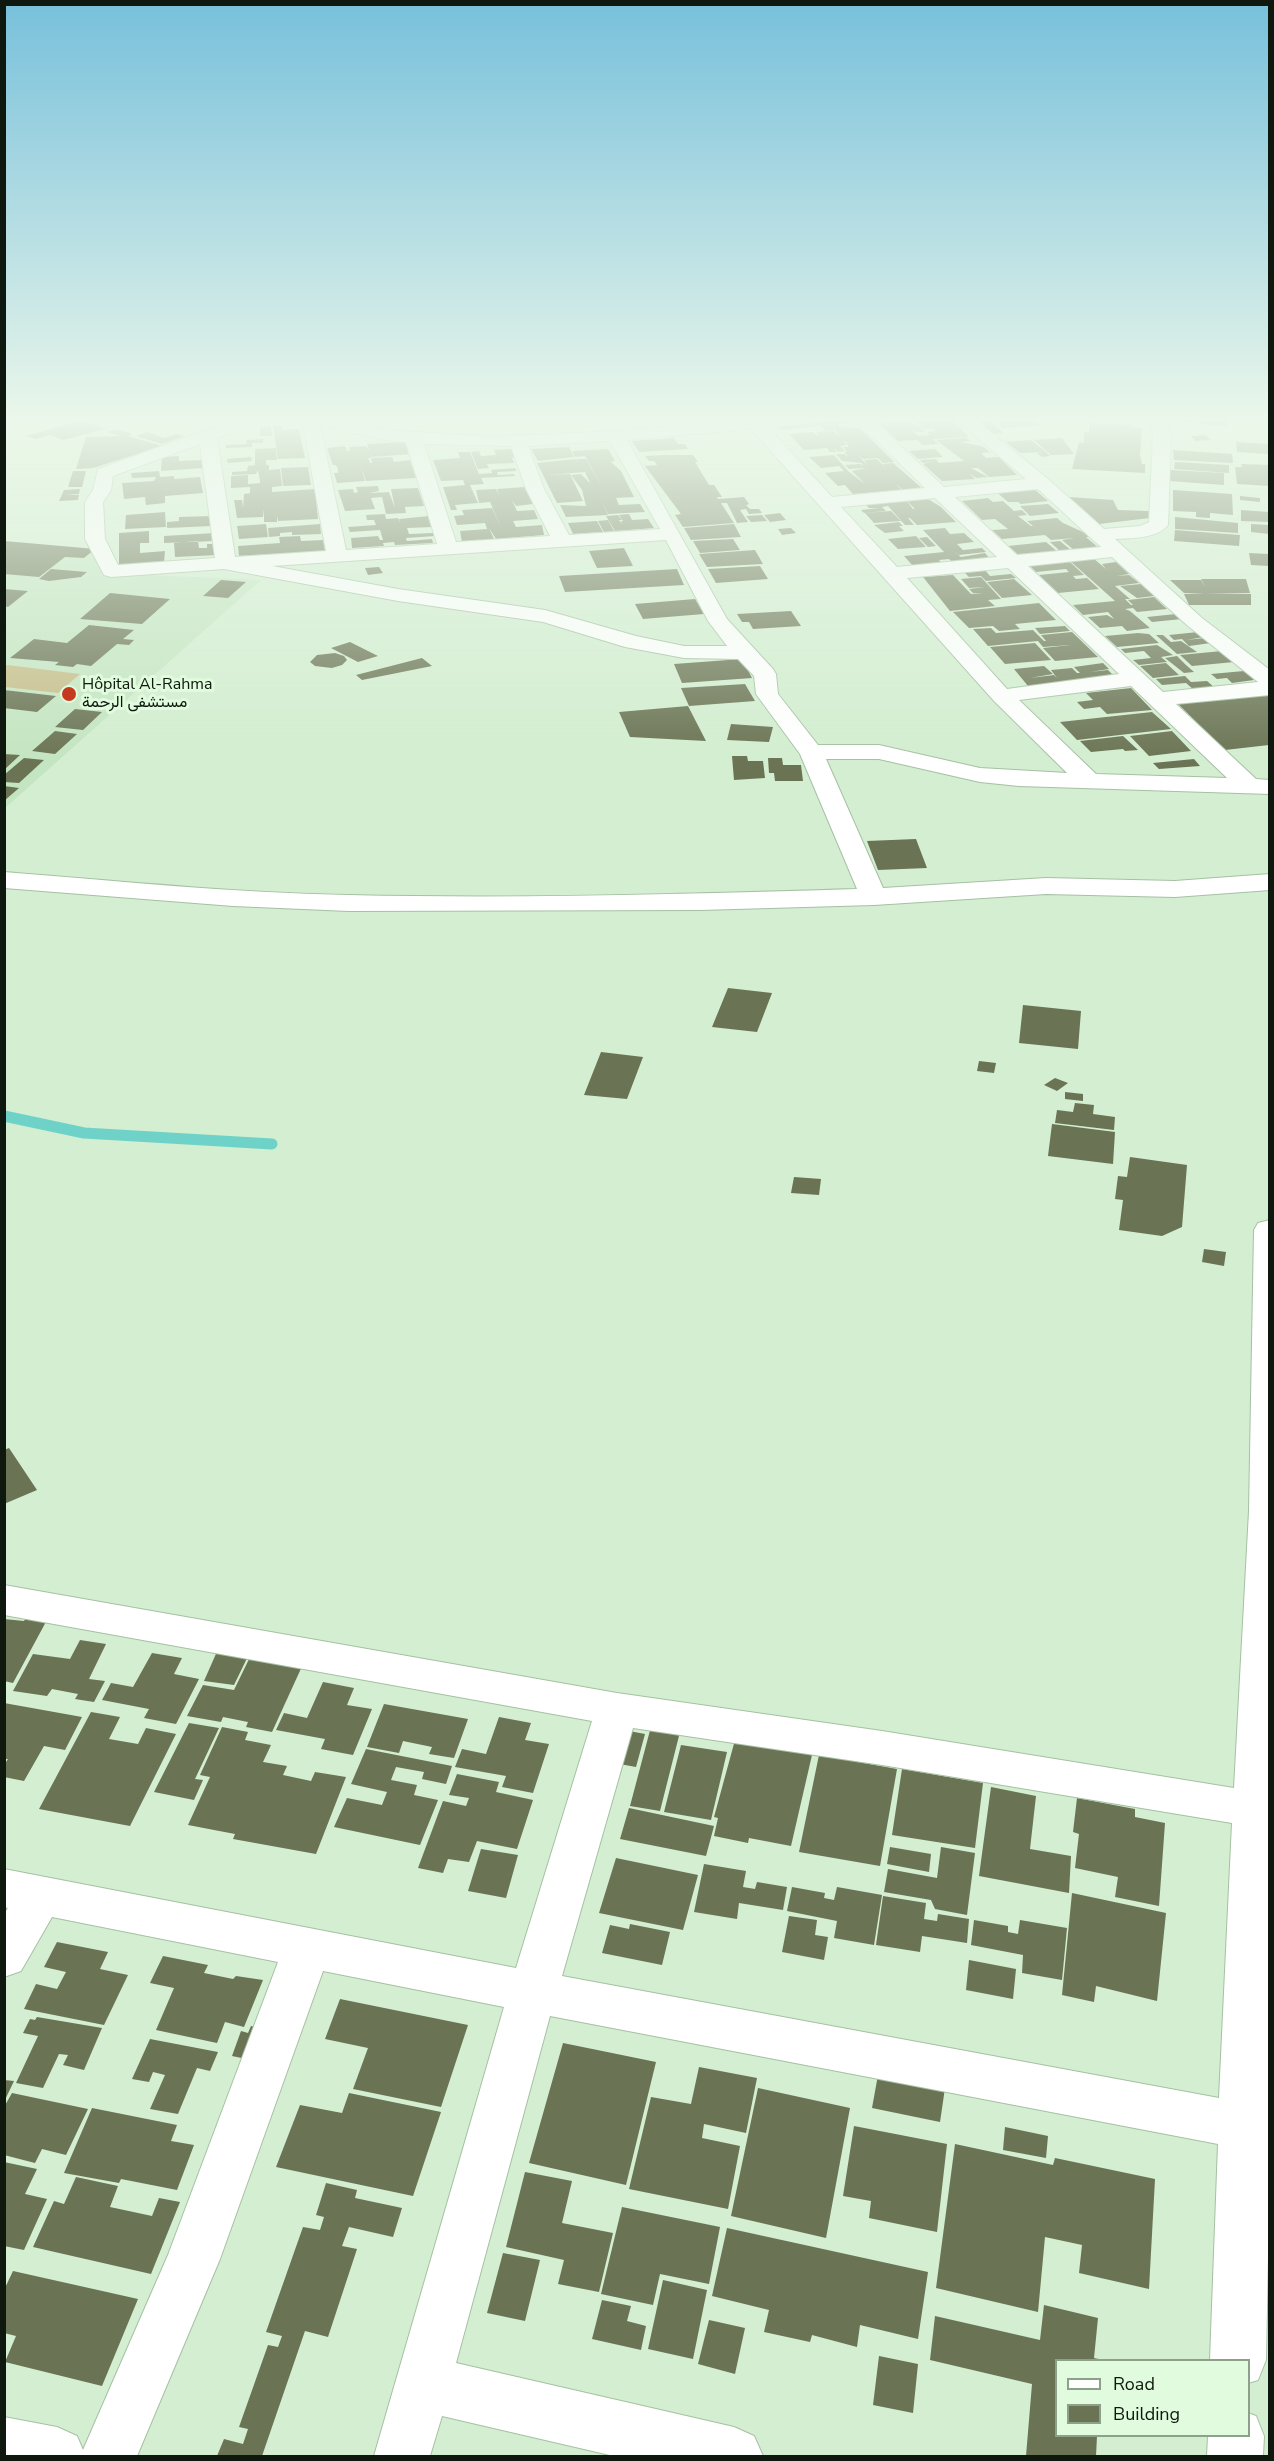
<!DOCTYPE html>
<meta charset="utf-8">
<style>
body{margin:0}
#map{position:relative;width:1274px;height:2461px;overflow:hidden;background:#d3eed0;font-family:"Nunito Sans",sans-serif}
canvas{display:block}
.frame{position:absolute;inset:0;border:6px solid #0f180e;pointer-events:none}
.legend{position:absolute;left:1055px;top:2359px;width:195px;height:78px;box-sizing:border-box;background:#e0fbdd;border:2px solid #8ca08a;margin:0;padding:8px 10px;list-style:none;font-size:18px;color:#0f180e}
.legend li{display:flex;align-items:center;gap:12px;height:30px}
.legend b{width:30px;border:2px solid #8ca08a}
</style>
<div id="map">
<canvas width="1274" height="2461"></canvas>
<div class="frame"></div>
<ul class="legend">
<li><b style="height:8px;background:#fff"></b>Road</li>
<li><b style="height:16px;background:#6a7353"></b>Building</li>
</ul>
</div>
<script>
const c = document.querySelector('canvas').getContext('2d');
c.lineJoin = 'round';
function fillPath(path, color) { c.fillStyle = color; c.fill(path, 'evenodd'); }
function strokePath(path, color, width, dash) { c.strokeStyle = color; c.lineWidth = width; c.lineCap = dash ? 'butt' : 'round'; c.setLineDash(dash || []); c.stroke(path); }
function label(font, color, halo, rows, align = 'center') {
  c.font = font + ' "Nunito Sans",Vazirmatn,sans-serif'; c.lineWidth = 6; c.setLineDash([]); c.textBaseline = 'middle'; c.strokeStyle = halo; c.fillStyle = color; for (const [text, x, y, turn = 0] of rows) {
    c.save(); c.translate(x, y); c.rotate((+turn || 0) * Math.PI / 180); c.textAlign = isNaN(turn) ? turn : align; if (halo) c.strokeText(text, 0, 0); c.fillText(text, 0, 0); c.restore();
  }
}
fillPath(new Path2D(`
 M4,541L91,548L107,573L261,580L5,808Z`), '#c4e5c1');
fillPath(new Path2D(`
 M7,665L80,674L58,693L5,687V667Z`), '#c6bc88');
strokePath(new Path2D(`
 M1257,418L1270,421`), '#6ed2c8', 7);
strokePath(new Path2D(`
 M4,1116L84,1133L272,1144`), '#6ed2c8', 11);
fillPath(new Path2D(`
 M951,418L969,437L933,439L938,444L922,445L918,440L898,441L878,423L910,421L926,432H917L910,428L918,436L930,435L927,432L936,431L940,434L932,428L924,429L913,419Z
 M1031,418L1040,425L1002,428L994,419Z
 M1179,418H1227L1226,426L1178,422Z
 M849,419L853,423L838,424L844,430L843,427L860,428L894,462L883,463L878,458L863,459L858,455L868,466L864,460L877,459L885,467L883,464L893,463L923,489L903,490L895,483L902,490L853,494L845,485L838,486L825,473L844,471L839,466L821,468L809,457L834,455L848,471L865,484L852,471L866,468L849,469L845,465L860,464L864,466L861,463L842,461L836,454H844L849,457L844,452H847L843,447H849L845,441H843L847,445L840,446L845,451L838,452L834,448L836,452H830L827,448L804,450L789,434L813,432L817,435H819L816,432L833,431L840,436L835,430L826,431L820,426L781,430L777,425Z
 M82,420L105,429L63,440L50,435L35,439L26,436Z
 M990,420L997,425H995L1003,433L993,434L977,422Z
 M1089,423L1133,425V432V428H1142L1140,455L1142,464H1145V473L1072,469L1079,442L1084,443V432H1089Z
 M273,425H281L282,430L299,429L305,458L278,459Z
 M271,426L272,436H260V427Z
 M117,429L133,434L128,436L162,446L93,468L76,469L86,437L121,436L108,432Z
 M147,432L164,438L176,434L185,436L162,444L136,436Z
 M1206,435L1211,440L1195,441L1191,436Z
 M674,438L678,444H685L688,449L639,452L632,441Z
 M966,438L970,441L960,442L982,446L990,452L981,453L986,458L999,457L1017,475L989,477L978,468H971L988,477L976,478L969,473L975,479L942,481L923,464L931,462L923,463L920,460L936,459L939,463L964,461L936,440Z
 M1062,438L1074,454L1051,455L1034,440Z
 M263,439V443H252V447L226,448V445L246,444V440Z
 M1031,440L1045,451L1050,456L1042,457L1037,453L1043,452L1020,453L1006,442Z
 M406,442L413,454L371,457L369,452L371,458H368L370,463H372L371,458L392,457L394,462L410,460L416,478L366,481L361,467L365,481L337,483L334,473H338V469L336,465H333L327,448L345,446L347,451H350L349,447L366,446L369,450L367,444Z
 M1236,442L1269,444V454L1237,452Z
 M569,447L574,457L538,461L531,449Z
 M276,448L277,460H266V465H269V470L280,469L282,486L272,487V492L315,489L318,519L278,521L277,515V522H264V509L263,517L237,518L234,500H242L243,508L244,494L250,493V487L231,488V476L248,475V484L260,483V481L258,470L256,474L232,475V472L247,471L248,466L255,465V449Z
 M511,449L515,457L512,458L514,463L487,464L489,468L478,469L471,452L479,451L481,456L496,455L494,450Z
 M608,449L615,461L611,462L621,471L634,497L616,498L619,505L640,504L645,512L608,514L601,499L608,515L566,517L560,505L586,506L582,490L571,475L581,474L590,483L585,472L548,475L570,474L583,501L557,503L537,463L575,459L578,462L576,459H586L603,489L585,456L575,457L572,451Z
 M935,449L943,457L918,459L909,451Z
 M1173,450L1232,454L1233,463L1174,460Z
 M458,452H470L479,474L492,473L491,470L515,468L517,471L497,472L498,475L514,474L515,476L481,478L484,484L470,485L478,503L455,505L457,510H451L443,487L465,485L463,480L441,481L433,460L460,458Z
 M663,455H693L698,462H695L709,485H714L722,497H717L718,499L744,497L749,504L746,505L750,509H759L762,513L749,514L746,509L740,510L748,522L737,523L727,503H721L734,523L683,527L675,515L681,514L645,466L657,465L654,461H649L645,456Z
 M179,456V461L202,460L203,468L161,471L162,457Z
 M251,457L252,461L228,463L227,459Z
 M1175,462L1229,465V473L1174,469Z
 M1241,464L1269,465V486L1237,484L1235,467H1242Z
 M308,467L311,485L283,486L281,468Z
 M1170,470L1224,473V485L1169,481Z
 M73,471H86L82,487H68Z
 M159,471L160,477L174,476V479L200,477L203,493L165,496V503L146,505L145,497L124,499L122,483L154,481L156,477L132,478L131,473Z
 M378,486L379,491L369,493L389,492L395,508L391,489L418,488L424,506L405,507L406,513L386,514L382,497L371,498L375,509L345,511L338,490L353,489L354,493L358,492L356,487Z
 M525,487L533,504L516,506L512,500L517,511L534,510L538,519L513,521L516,527L542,525L544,535L496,539L489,528L494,539L462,542L460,531L487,529L485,523L457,525L454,516L464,515L462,510L492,508L501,528L490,502L479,503L476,490L496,489L499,495L497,489Z
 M1032,487L1048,501L1021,504L1018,502H1008L994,490Z
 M80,489L79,494L65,495H79L78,500L59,501L64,490Z
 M1173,490L1232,494L1233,515L1210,513V518L1196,517V512L1173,511Z
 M1240,496L1260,498V502L1240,500Z
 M1069,497L1113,500L1118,510L1149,511L1150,518L1099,524Z
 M988,498L993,502L1003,501L1014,511L1022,510L1027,515L1018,516L1031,526H1033L1027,521L1057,518L1063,523L1083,532L1090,537H1086L1100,549L1075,551L1062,540L1074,538L1051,540L1045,535L1002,539L992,530L1008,529L995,519L982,520L962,501Z
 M905,499L913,509H915L907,501L928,499L941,507L956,522L917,525L910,518H908L914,525H905L888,506L882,507L886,511L864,513L861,510L879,508H869L863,502Z
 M1048,504L1059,513L1030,516L1020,506Z
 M1241,510L1269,512V522L1241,521Z
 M891,511L901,521L874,523L865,513Z
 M165,512L166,527L125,529L126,515Z
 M780,513L786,520L770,522L764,515Z
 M385,514L386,519L398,518L400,523L399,519L429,516L432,527L407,528L409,534L434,533L435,536L406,538L407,541L432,539L433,543L395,545L394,542L383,543L384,546L352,548L351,538L378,536L380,540H383L380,530L350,532L348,527L376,525L374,520H367L366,515Z
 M629,514L632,520L648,519L654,528L615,531L606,516L618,515L622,520H619L622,524L621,521H623L619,515Z
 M762,515L767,521L751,522L746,516Z
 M212,516L211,526L167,528V522L179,521V517Z
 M1175,517L1238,523V533L1175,529Z
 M608,520L614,531L604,532L598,521Z
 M597,521L603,532L573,534L568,523Z
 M899,522L903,526H899L904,531L885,533L874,525Z
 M266,524L268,537L239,539L237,526Z
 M320,524L321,534L292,535V532L280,533V536L269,537L268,528Z
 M734,524L741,537L691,540L684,528Z
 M1251,524L1269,525V534L1251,532Z
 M791,528L796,533L782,535L778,529Z
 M945,528L950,534L964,533L974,542L957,544L963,550L982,548L986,552L959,555L954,551L961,557L985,553L990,559L952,562L949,559L939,560L942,563L913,566L904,556L944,552L923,530Z
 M1175,530L1240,535L1239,546L1174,541Z
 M149,531V543H140V553L165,551L164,562L119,565V533Z
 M214,533V541L164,543V536Z
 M300,536L301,541L323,540L325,551L239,556L238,546L280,543L279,537Z
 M916,536L926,547L898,549L888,539Z
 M927,537L936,546L928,547L919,538Z
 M733,539L740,550L700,553L693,541Z
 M4,541L95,549L84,558L65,557L39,577L4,574Z
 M198,541L199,548H207V544H218V555L175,557L174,543Z
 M1060,541L1072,551L1061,552L1050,542Z
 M1046,542L1059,553L1020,556L1008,546Z
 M624,548L633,566L597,568L589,551Z
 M755,550L763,564L707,567L699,554Z
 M1249,553L1269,554V566L1251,565Z
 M1093,558L1106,569L1102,564L1116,562L1129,574L1116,576L1129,575L1139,583L1115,586L1130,599H1125L1131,605H1133L1128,600L1154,597L1167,609L1137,612L1133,608L1125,609L1130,611L1150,628L1127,631L1122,626L1100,628L1088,617L1107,615L1114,619L1108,612L1083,615L1073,605L1115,601L1069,560Z
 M1069,561L1084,575L1073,576L1076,579L1087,578L1099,589L1058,593L1039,575L1069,572L1066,569L1036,572L1029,565Z
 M760,566L768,579L716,583L708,569Z
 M379,567L383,573L368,575L365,568Z
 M51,569L87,572L81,577L49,581L39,579Z
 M677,569L684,585L565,592L559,576Z
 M985,570L990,576L1011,574L1016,578L986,581L981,576L969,577L964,572Z
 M953,575L971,594L983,593H973L969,589L985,587L969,588L961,579L981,577L1001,599L988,600L995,606L950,611L923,577Z
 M1014,579L1032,595L1002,598L987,582Z
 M1201,579H1246L1250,593H1184L1170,580H1201L1206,588Z
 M221,580L246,582L228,598L203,596Z
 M1141,584L1154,596L1137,598L1120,586Z
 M4,589L28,591L8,607L4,606Z
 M110,593L170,599L142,624L80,619Z
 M1205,593L1251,594V605H1189L1184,594Z
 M695,599L704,614L643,619L635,604Z
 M1039,603L1056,620L1015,624L1020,629L999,631L993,626L969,628L953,612Z
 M791,611L801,626L753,629L749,622H742L737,614Z
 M1176,614L1182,619L1152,622L1147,617Z
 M89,625L134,630L123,639L134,640L129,645L117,644L91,666L77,664L73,667L55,665L59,662L10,658L34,639L67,643Z
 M1065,626L1070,631L1040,634L1035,628Z
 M991,628L996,633L1033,630L1044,641H1046L1041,635L1072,632L1098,657L1055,661L1043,648L1070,645L1043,647L1038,641L988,646L973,629Z
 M1198,632L1204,637L1186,640L1205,638L1211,643L1189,646L1182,639L1174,640L1169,635Z
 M1138,633L1149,634L1159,643L1117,647L1105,636Z
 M1156,635H1163L1171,642L1181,641L1197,652L1177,654Z
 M350,642L378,656L358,662L331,648Z
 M1035,643L1051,660L1005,664L990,647Z
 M1157,645L1173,655L1161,657L1167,662L1139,665L1133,660L1151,658L1144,651L1125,653L1121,649Z
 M1222,651L1234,662L1192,666L1180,655Z
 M335,653L344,656L347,660L342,665L332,668L315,666L310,662L317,655Z
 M1177,656L1186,665L1194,672L1184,673L1165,658Z
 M422,658L432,666L362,680L356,675Z
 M742,659L752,678L682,683L674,664Z
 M1103,663L1109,669L1090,672L1108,670L1115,677L1028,686L1014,669L1044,666L1053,674L1030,678L1054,675L1057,678L1051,670L1072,668L1077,673H1080L1074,667Z
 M1166,663L1179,675L1153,678L1140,666Z
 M1244,671L1254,680L1232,683L1227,678L1217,679L1211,674Z
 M1185,676L1191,682L1207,681L1215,688L1194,690L1186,683L1162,685L1156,679Z
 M745,684L755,701L689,706L681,688Z
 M1131,688L1152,710L1107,714L1100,707L1084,709L1077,702L1093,700L1086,693Z
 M4,690L56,696L37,712L4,708Z
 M1269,693V745L1225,750L1177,703Z
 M688,706L706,741L630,737L619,712Z
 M75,709L102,712L83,730L55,727Z
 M1152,712L1171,729L1077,740L1060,722Z
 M731,724L773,727L769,742L727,740Z
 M55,731L77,734L55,754L32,751Z
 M1172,731L1191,751L1149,756L1130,736Z
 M1123,736L1138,750L1125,751L1123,749L1091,752L1080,741Z
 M4,754L20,755L4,770Z
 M732,756H747L748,761H763L765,778L734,780Z
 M24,758L44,760L19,783L4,782V775Z
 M768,758H782L783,765H801L803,781H775L774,773H769Z
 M1194,759L1200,766L1159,769L1153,763Z
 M4,786L19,788L4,801Z
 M916,839L927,868L878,870L867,841Z
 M728,988L772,993L757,1032L712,1027Z
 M1023,1005L1081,1011L1078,1049L1019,1043Z
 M601,1052L643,1057L627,1099L584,1095Z
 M979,1061L996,1063L994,1073L977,1071Z
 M1055,1078L1068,1083L1057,1091L1044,1085Z
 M1065,1092L1083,1094V1101L1065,1099Z
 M1075,1103L1094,1105L1093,1114L1115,1117L1114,1130L1055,1123L1057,1110L1073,1112Z
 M1052,1124L1115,1132L1113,1164L1048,1156Z
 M1130,1157L1187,1165L1182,1227L1162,1236L1119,1230L1123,1200L1115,1199L1118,1176L1127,1177Z
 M794,1177L821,1179L819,1195L791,1193Z
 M1204,1249L1226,1252L1224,1266L1202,1262Z
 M9,1448L37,1490L4,1504V1450Z
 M28,1615L48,1618L13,1683L4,1681V1619L24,1621Z
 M80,1640L106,1644L89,1679L105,1681L94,1702L75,1699L78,1694L52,1689L47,1696L13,1691L33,1654L70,1659Z
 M219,1647L250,1652L234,1685L204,1681Z
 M152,1653L182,1658L174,1674L199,1679L176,1724L144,1718L149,1709L102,1700L111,1683L133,1687Z
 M252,1653L304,1662L272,1732L246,1727L248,1722L223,1717L221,1722L187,1716L203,1685L234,1690Z
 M323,1682L354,1688L347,1705L372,1709L353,1755L321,1749L325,1739L276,1730L284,1713L307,1718Z
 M4,1703L82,1717L65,1750L44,1746L24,1781L4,1777V1765L8,1759H4Z
 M384,1704L468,1719L454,1758L429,1754L432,1747L403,1741L399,1753L367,1747Z
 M91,1712L120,1717L109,1739L138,1744L146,1728L176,1734L130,1826L39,1809Z
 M499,1717L531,1723L525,1740L549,1744L533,1793L502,1787L506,1776L455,1767L462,1749L486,1754Z
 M653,1719L682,1724L660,1811L630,1806Z
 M189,1723L219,1728L195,1779L203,1780L194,1800L154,1792Z
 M222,1727L248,1732L245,1740L271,1745L263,1762L287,1766L283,1775L311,1781L315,1772L346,1777L316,1854L233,1839L235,1834L188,1825L210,1777L200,1775Z
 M624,1730L645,1734L636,1767L614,1763Z
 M735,1740L812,1755L791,1846L749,1838L748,1843L714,1836L718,1818L714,1817Z
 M681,1745L727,1752L711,1820L664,1812Z
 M366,1749L452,1766L446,1784L422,1779L424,1772L396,1767L391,1780L417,1785L414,1795L438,1800L420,1845L334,1827L347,1798L382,1805L387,1792L351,1784Z
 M819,1755L897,1769L880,1866L799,1852Z
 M902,1769L983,1783L975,1848L892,1835Z
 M457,1774L499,1782L496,1792L533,1800L517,1849L477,1841L469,1862L448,1859L443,1873L418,1868L443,1801L466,1806L469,1798L449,1795Z
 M991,1787L1036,1796L1030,1849L1071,1856L1069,1893L979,1876Z
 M1077,1798L1135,1809V1817L1165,1823L1159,1906L1115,1897L1118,1877L1075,1868L1079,1834L1073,1832Z
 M629,1808L714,1826L706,1856L620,1839Z
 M890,1847L931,1854L929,1872L887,1864Z
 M941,1847L975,1853L967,1915L935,1909L931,1900L884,1892L888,1869L937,1878Z
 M481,1849L518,1855L506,1898L468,1891Z
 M616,1858L698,1875L683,1930L599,1913Z
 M704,1864L746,1871L743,1887L755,1889L757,1882L787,1887L783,1910L739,1903L737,1919L694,1912Z
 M792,1887L825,1893L824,1898L834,1900L837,1887L882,1895L874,1945L834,1938L837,1921L787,1911Z
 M1072,1893L1166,1913L1157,2001L1096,1986L1094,2002L1062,1995Z
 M883,1896L926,1903L924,1919L937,1921L938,1914L969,1919L967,1943L922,1936L920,1952L876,1945Z
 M789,1916L817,1920L815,1935L828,1937L824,1960L782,1952Z
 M974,1920L1008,1926V1932L1018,1934L1020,1920L1067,1928L1062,1980L1022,1973L1023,1955L971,1945Z
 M630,1924L670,1932L662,1965L602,1953L610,1925L629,1929Z
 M57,1942L108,1952L100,1969L128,1975L104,2025L24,2009L36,1984L57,1989L66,1972L44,1967Z
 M163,1956L208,1965L204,1973L233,1979L236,1976L263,1980L244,2027L225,2022L217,2043L156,2030L174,1988L150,1983Z
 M969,1960L1016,1969L1013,1999L966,1990Z
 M340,1999L468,2025L441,2107L353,2089L368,2048L325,2039Z
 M37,2017L102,2028L84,2070L63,2065L68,2055L59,2054L43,2088L16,2083L38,2036L23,2033L30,2019L35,2020Z
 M251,2026L259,2028L256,2061L232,2056L241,2031L248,2033Z
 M150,2039L218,2052L210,2071L197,2068L178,2114L150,2109L165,2075L153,2072L149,2082L132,2079Z
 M563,2043L656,2062L626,2185L529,2163Z
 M699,2067L757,2078L746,2133L704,2124L702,2138L740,2146L728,2209L629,2189L651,2097L691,2104Z
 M878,2075L945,2088L940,2122L872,2108Z
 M4,2080L14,2081L4,2102Z
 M758,2088L850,2108L826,2238L731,2216Z
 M12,2093L88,2109L66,2155L42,2149L35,2163L4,2155V2107Z
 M349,2093L441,2112L413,2196L276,2167L300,2105L342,2113Z
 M92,2108L177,2125L171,2141L194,2145L177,2190L121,2179L119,2183L64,2173Z
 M854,2126L947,2144L937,2232L869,2218L871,2201L843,2196Z
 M1005,2127L1048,2136L1046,2158L1003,2150Z
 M955,2144L1053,2165L1055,2158L1155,2179L1149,2289L1079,2273L1082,2245L1045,2237L1038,2312L936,2288Z
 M4,2162L37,2169L25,2194L47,2199L24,2250L4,2246Z
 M525,2172L572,2181L562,2223L613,2233L599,2292L558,2284L564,2260L506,2247Z
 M76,2177L118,2186L110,2207L152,2216L159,2198L180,2202L151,2274L33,2247L54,2201L64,2204Z
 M326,2183L357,2190L355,2198L402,2208L393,2237L349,2227L342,2246L357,2249L328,2337L305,2331L262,2456H217L224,2439L243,2444L248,2429L239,2427L268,2345L278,2347L282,2336L266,2332L303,2227L320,2230L324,2217L316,2215Z
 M622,2207L720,2227L709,2284L660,2274L653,2305L601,2294Z
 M727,2228L928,2272L918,2339L860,2325L857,2347L812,2335L810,2342L764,2332L769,2310L712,2296Z
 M503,2253L540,2260L525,2321L487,2313Z
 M13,2271L138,2299L102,2386L5,2362L16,2336L4,2333V2290Z
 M663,2280L707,2290L693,2359L648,2349Z
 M602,2300L631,2306L627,2321L646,2326L641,2350L592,2339Z
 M1044,2305L1098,2318L1094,2358L1103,2360L1056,2361V2436H1097L1096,2456H1026L1032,2384L930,2360L935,2316L1040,2340Z
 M709,2320L745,2328L735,2374L698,2364Z
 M879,2356L918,2364L913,2413L873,2405Z`), '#6a7353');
const minor = new Path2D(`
 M241,418H266L264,422L217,438L235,557L326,551L303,424L298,418H337L385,430L493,437L616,431L752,418H819L811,423L768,427L832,497L925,488L853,418H871L944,487L1026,479L954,418H973L1048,479L1104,529L1140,526L1149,522L1153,435L1146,418H1163L1171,435L1168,525C1157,539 1131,538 1115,539L1202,618L1270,670V695L1176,704L1256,779L1270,780V794L1019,786L980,782L879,759H826L883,888L1046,878L1175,881L1270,874V890L1175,897L1046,894L874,905L701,910L349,911L233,906L4,888V872C119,881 234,893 349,895C518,899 688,894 857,889L800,754L756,694L754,676L738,659L684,658L625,647L543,622L398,601L224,569L111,577L104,575L85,539V502L93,490L98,469ZM320,425L385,440L406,442L437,544L346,550ZM751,429L994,701L1067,773L980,768L879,745H818L778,694L776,674L773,669L727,619L627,440ZM610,441L660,529L569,535L544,489L528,446ZM200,444L215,558L118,565L105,539L103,502L111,490L113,476ZM424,444L511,446L526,489L550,536L456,542ZM1038,489L1092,539L1101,547L1017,555L955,497ZM935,498L997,557L897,567L841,507ZM666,540L708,621L727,646H684L636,636L545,610L398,589L272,566ZM1112,557L1188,626L1258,682L1163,692L1028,566ZM1008,568L1119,674L1007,689L907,578ZM1131,686L1227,778L1096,774L1019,700Z
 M1270,1220V2154L1266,2360L1258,2380L1248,2383V2360H1210L1218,2144L550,2016L456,2363L734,2427L754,2436L763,2456H614L442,2416L430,2456H374L504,2007L323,1971L220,2259L137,2456H4V2417L57,2427L77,2436L83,2450L168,2255L278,1962L52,1917L21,1971L4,1977V1914L8,1908L4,1907V1869L516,1968L592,1721L4,1615V1585L617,1693L882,1731L1234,1788L1249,1511L1254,1230L1258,1223ZM633,1728L882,1765L1232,1823L1219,2098L562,1976Z
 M1248,2413L1256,2416L1264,2436L1263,2456H1207L1208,2436H1248Z`);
strokePath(minor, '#a6c0a3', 2);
fillPath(minor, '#fff');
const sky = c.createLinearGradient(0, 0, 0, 763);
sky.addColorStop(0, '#77c0db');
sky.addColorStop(0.55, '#ebf7ea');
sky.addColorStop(1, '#ebf7ea00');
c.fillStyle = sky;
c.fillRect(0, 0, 1274, 763);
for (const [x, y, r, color] of [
 [69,694,8,"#c53a1f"]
]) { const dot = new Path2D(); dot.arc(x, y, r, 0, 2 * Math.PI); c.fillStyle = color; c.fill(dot); strokePath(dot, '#e0fbdd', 2); }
label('16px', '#0f180e', '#e0fbdd', [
 ["Hôpital Al-Rahma",82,685],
 ["مستشفى الرحمة",82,703]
], 'left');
</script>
